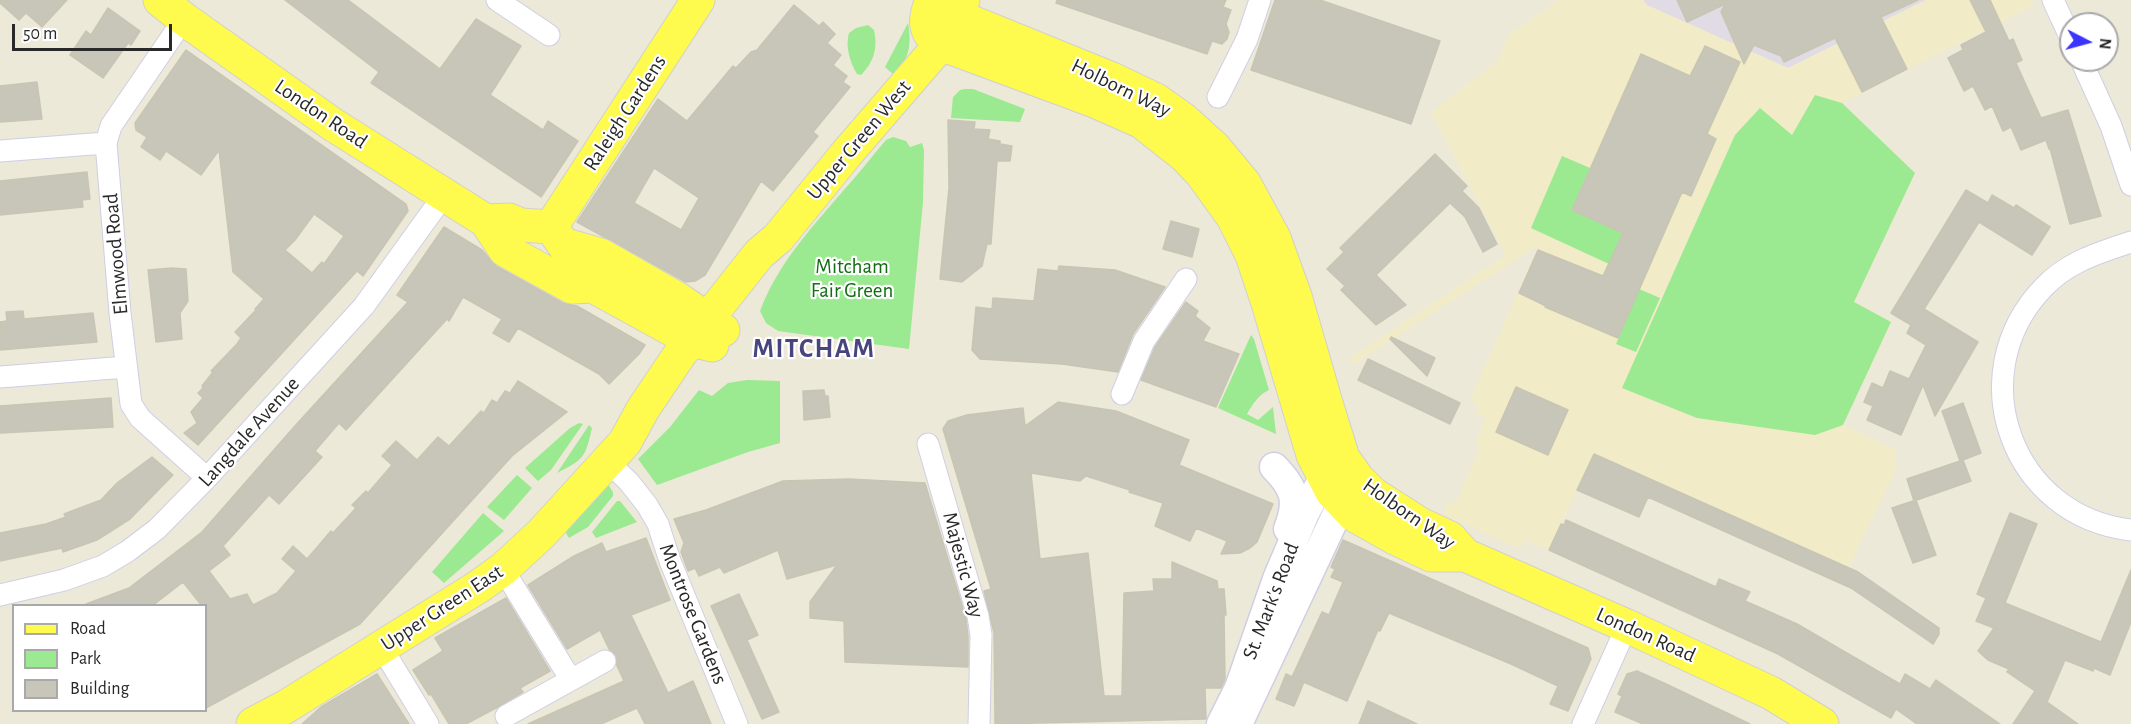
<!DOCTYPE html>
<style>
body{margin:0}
#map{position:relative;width:2131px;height:724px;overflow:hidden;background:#ede9d9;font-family:"Alegreya Sans",sans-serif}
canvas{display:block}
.legend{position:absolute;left:12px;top:604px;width:195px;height:108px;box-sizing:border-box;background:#fff;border:2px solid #a9a9a9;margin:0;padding:8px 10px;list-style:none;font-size:18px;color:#292929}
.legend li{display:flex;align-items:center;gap:12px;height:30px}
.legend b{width:30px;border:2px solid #a9a9a9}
.north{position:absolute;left:2059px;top:12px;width:60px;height:60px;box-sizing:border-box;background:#fff;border:2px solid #a9a9a9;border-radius:50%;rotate:96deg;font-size:16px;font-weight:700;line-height:24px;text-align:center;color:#292929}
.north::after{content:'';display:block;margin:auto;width:21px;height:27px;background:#3b34ff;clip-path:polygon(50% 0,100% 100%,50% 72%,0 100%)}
.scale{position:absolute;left:12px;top:24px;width:160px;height:27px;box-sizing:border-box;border:3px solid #292929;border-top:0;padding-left:8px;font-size:18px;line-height:21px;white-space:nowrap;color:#292929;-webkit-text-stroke:4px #fff;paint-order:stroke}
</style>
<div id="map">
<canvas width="2131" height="724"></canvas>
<ul class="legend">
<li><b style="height:8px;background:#fefb4e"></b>Road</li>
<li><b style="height:16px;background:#9be990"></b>Park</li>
<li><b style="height:16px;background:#c8c5b9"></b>Building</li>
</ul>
<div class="north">N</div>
<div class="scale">50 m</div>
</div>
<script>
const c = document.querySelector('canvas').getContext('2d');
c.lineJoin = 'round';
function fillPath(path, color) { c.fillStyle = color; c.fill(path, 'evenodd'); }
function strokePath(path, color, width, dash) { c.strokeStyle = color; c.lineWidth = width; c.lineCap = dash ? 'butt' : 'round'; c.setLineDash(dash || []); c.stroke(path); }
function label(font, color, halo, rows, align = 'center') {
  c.font = font + ' "Alegreya Sans",sans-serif'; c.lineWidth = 4.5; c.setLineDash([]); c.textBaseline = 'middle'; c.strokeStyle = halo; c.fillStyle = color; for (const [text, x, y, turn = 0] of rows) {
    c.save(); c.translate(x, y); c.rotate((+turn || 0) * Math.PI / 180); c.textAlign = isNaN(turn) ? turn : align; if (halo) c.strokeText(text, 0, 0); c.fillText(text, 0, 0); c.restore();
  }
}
fillPath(new Path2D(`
 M1643,0H1926L1788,68L1646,5Z`), '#e0dbe4');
fillPath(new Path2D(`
 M1559,0H1643L1647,5L1788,68L1926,0H2031L2033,6L1842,103L1915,173L1854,302L1891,322L1843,425L1896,450L1895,471L1849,567L1594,453L1549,550L1524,540L1520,549L1443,514L1448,501L1455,504L1480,447L1475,444L1486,418L1475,413L1478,405L1470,400L1539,245L1352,365L1350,358L1506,255L1431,112L1500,59L1507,36Z`), '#f1ecc7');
fillPath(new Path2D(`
 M908,23C912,45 909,58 895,76L885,67Z
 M868,25L874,30C878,48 874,62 861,75L857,74C850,63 845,46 849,33L856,28Z
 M965,89H973L1025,109L1020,122L951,118L953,97L960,90Z
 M1815,95L1842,103L1915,173L1854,302L1891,322L1843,425L1815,435L1697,418L1622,388L1735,135L1760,108L1792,135Z
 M893,137L906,141L910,147L922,143L924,150L923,202L909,349L778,331L766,323L760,311C782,251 836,203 875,153L886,140Z
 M1562,156L1590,168L1572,210L1630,236L1609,264L1531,228Z
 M1639,289L1660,298L1636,352L1616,344Z
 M1251,335L1254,339L1269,390C1258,395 1253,404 1247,414L1258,420L1273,407L1276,434L1218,408Z
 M747,380L780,381V443L748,452L657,485L638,459L670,427L699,390L712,396L728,383Z
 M579,423L583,424L551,470L538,481L525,468L570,428Z
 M589,425L592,428C585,458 584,459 557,473Z
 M517,475L532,488L504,520L487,507Z
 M607,483L613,492V496L588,527L569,538L566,533L568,529Z
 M617,501H620L637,522L596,538L592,532Z
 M483,513L504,531L444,583L432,572Z`), '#9be990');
const building = new Path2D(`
 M0,0H67L42,27L26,13L19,20L0,3Z
 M285,0H348L440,69L476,19L521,46L490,95L543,130L548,121L578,141L541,197L371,83L379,72Z
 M1057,0H1226L1223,7L1231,10L1226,24L1229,32L1227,39L1222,44L1212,41L1207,54L1056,3Z
 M1275,0H1320L1440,41L1411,124L1251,70Z
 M1677,0H1918L1881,17L1907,69L1862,92L1835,38L1784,62L1781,56L1754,45L1744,64L1721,12L1725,4L1687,22Z
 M1970,0H1990L2009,41L2013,39L2022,60L2016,63L2041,118L2068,110L2101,216L2070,224L2050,148L2049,149L2046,140L2021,150L2011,127L2003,131L1992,106L1985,110L1973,86L1964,91L1948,58L1963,50L1961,45L1986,32Z
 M794,5L819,26L823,22L835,34L827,43L841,55L833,65L847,76L843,82L850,87L813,132L818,136L773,191L761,181L705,275L695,281L686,282L577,222L658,99L687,121L733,66L736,68L751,52L757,50ZM654,168L699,198L681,230L634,203Z
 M108,8L140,31L131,45L128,43L103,78L70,55L86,31L91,35Z
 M1705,46L1740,62L1707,134L1716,139L1691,196L1682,192L1618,338L1545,307L1546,306L1519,293L1538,250L1603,276L1623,233L1572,210L1641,54L1690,76Z
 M186,50L406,204L408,211L363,276L357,271L198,445L184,433L197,423L191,412L203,398L198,393L203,388L202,386L213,372L211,371L237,344L241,338L235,332L256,310L255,309L264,299L233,272L219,150L201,175L166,151L160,160L141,147L147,137L136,130L135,123ZM314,214L344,236L324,264L322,262L312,273L285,250L295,240Z
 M37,82L42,119L0,122V86Z
 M948,120L975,122L974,129L990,130L988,139L1000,141V144L1012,146L1010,161H997L991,244H987L982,266L962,282L940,279L949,188Z
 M1435,154L1467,186L1462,191L1479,208L1497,244L1483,252L1465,217L1450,203L1376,275L1406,305L1376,325L1341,290L1345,286L1327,269L1344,252L1340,248Z
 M87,172L90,199L82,200L83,207L0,215V181Z
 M1966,190L1988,203L1992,195L2014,208L2016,205L2050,227L2032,255L1979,222L1924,309L1978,342L1935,416L1923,385L1901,435L1867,420L1873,406L1864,402L1872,383L1883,388L1890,371L1909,379L1926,345L1907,333L1911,325L1891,313Z
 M1171,221L1199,229L1192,257L1163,249Z
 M444,227L482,250L496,266L563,303L577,306L645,345L639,354L609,384L599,374L518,328L509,342L493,333L502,319L463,297L449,321L447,319L346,430L339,423L315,451L322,457L279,504L269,495L223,546L230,555L209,571L230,599L247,594L253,605L277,593L296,571L282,559L293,546L307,559L331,531L333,533L356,508L352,505L366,491L368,493L392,465L382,456L396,441L417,460L438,437L449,446L481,411L484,413L492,400L497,403L505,391L510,393L518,381L567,412L512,456L360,624L206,708V606H202L183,582L152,606H86V604L129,588L202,532L294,427L408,302L397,295Z
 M1059,266L1115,270L1165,287L1133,334L1118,372L1062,364L980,359L972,350L976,307L992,309L993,298L1034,301L1038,269L1058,271Z
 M172,268L186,269L188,301L180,313L182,339L156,342L148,270Z
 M1186,302L1198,311L1195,316L1210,328L1203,341L1239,354L1216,407L1141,380L1155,347Z
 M23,311L24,319L93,313L97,342L0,350V322L7,321L6,312Z
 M1391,337L1435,358L1427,376L1390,339Z
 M1368,359L1460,403L1450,424L1358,380Z
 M1516,387L1568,410L1548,455L1496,432Z
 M824,390L825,396H828L830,417L804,420L803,391Z
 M111,398L113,427L0,433V406Z
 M1058,402L1116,411L1189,440L1179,465L1273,504L1257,542L1250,548L1240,553L1221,554L1227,541L1196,528L1190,541L1155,526L1163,503L1129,492L1130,490L1086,476L1080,481L1031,473L1040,559L1088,553L1104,696H1122L1124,593L1154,591L1153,579H1172V562L1217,581L1218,589H1224L1226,615H1224L1225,679L1221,688H1205L1206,719L995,724L994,633L984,591L991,589L943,429L948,421L967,415L1023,408L1025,426Z
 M1963,403L1981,453L1963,460L1971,481L1914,501L1907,479L1960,461L1942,411Z
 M1594,454L1858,572L1939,628V634L1933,644L1851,588L1648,497L1639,517L1577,490Z
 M152,457L173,475L130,519L97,540L63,552L62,548L0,561V533L46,524L66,517L64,514L101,500L117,483Z
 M849,479L925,483L966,619L968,636V667L845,662L844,621L810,618V602L837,565L787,579L778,550L724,573L720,567L699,576L695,568L688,571L681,552L684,543L674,519L706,510L783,481Z
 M1916,500L1936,555L1913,563L1892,508Z
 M2010,513L2037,524L2005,603L2101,642L2131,570V622L2110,675L2094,668L2093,671L2065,660L2047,702L2078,724H2013L2035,691L2007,672L2009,669L1988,660L1978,651L1994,628L1976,621L1986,598L1977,594Z
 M1566,520L1716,587L1719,579L1750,592L1745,601L1797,624L1900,684L1905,674L1930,689L1936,680L2000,724H1917L1896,709L1891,718L1778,654L1549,550L1561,524L1564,525Z
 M646,538L670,600L631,615L668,693L693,681L711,724H645L637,708L601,724H528L624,681L617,666L616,655L609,649L600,630L567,649L528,585L574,556L602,543L606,552Z
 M1343,540L1588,648L1591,659L1568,711L1550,704L1558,686L1511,664L1389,613L1380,631L1378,630L1347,701L1292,677L1322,612L1329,615L1343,582L1331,577L1335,569L1331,567Z
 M739,594L758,635L747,640L779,712L762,719L711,606Z
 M506,598L550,671L520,688L523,692L496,708L466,724H449L431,694L429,695L413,670L443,651L435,638Z
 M1637,671L1666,684L1750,724H1643L1615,712L1622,696L1618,694L1627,674Z
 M377,674L409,724H302L321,707Z
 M1286,674L1304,682L1294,706L1276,699Z
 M1368,701L1417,724H1359Z`);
fillPath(building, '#c8c5b9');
strokePath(building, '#c8c5b3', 1.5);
const street = new Path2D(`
 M497,0L549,35
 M2053,0L2071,39
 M184,19L111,126L106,143L120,313L131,404L140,418L207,478
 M2081,60L2111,126L2131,185
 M1218,97L1247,39L1260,0
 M0,151L106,143
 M2131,242C2098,253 2067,262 2043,288C1960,375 2012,517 2131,530
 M0,377L126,367
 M1122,394L1144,341L1186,279
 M928,444L978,616L981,635L979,724
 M608,462L629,482L647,505L658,524L670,561L737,724
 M503,569L571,680
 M0,595L64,580L103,566L128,551L157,529L207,478L364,306L444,195
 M382,648L428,724
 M506,716L605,661
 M1583,724L1627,626`);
const secondary = new Path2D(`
 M1274,467C1295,488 1299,501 1288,529
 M1221,724L1239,688L1277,579L1305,513L1323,478L1334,470H1351L1349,488L1238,724`);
const primary = new Path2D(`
 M160,0L184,19L332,124L486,221L505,250L572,287L593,286
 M932,0C924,19 923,32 941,44L1092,100L1142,122L1185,156L1202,174L1233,217L1252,255L1268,303L1313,455L1332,492L1354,515L1395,538L1431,555H1465L1627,626L1771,693L1822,724
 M937,8L1112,79L1156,100L1184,120L1214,147L1244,183L1274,238L1295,296L1326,403L1343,458L1358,479L1373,494L1420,524L1450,538L1465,555
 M486,221L509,220L521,225L551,227
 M551,227L698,0
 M551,227L593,286L691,340L712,345
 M566,245L601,255L678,299L723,330
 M253,724L287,706L478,587L503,569L541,534L625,442L643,409L680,354L759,254L778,238L847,153L941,44L963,0`);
strokePath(street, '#cfcee4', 23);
strokePath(secondary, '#cfcee4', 31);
strokePath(primary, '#d0d0d0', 35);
strokePath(street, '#fff', 21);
strokePath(secondary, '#fff', 28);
strokePath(primary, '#fefb4e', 33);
label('21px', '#292929', '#fff', [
 ["Holborn Way",1121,88,26],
 ["Raleigh Gardens",625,113,-57],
 ["London Road",321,114,34],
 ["Upper Green West",859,140,-50],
 ["Elmwood Road",116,254,-95],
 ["Langdale Avenue",249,432,-48],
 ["Holborn Way",1409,514,35],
 ["Majestic Way",963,565,75],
 ["St. Mark's Road",1271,601,-69],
 ["Upper Green East",442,608,-33],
 ["Montrose Gardens",693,614,68],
 ["London Road",1646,635,24]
]);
label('21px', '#136d14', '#fff', [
 ["Mitcham",852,267],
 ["Fair Green",852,291]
]);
c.letterSpacing = '1.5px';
label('bold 27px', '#48457e', '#fff', [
 ["MITCHAM",814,349]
]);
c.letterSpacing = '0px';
</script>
